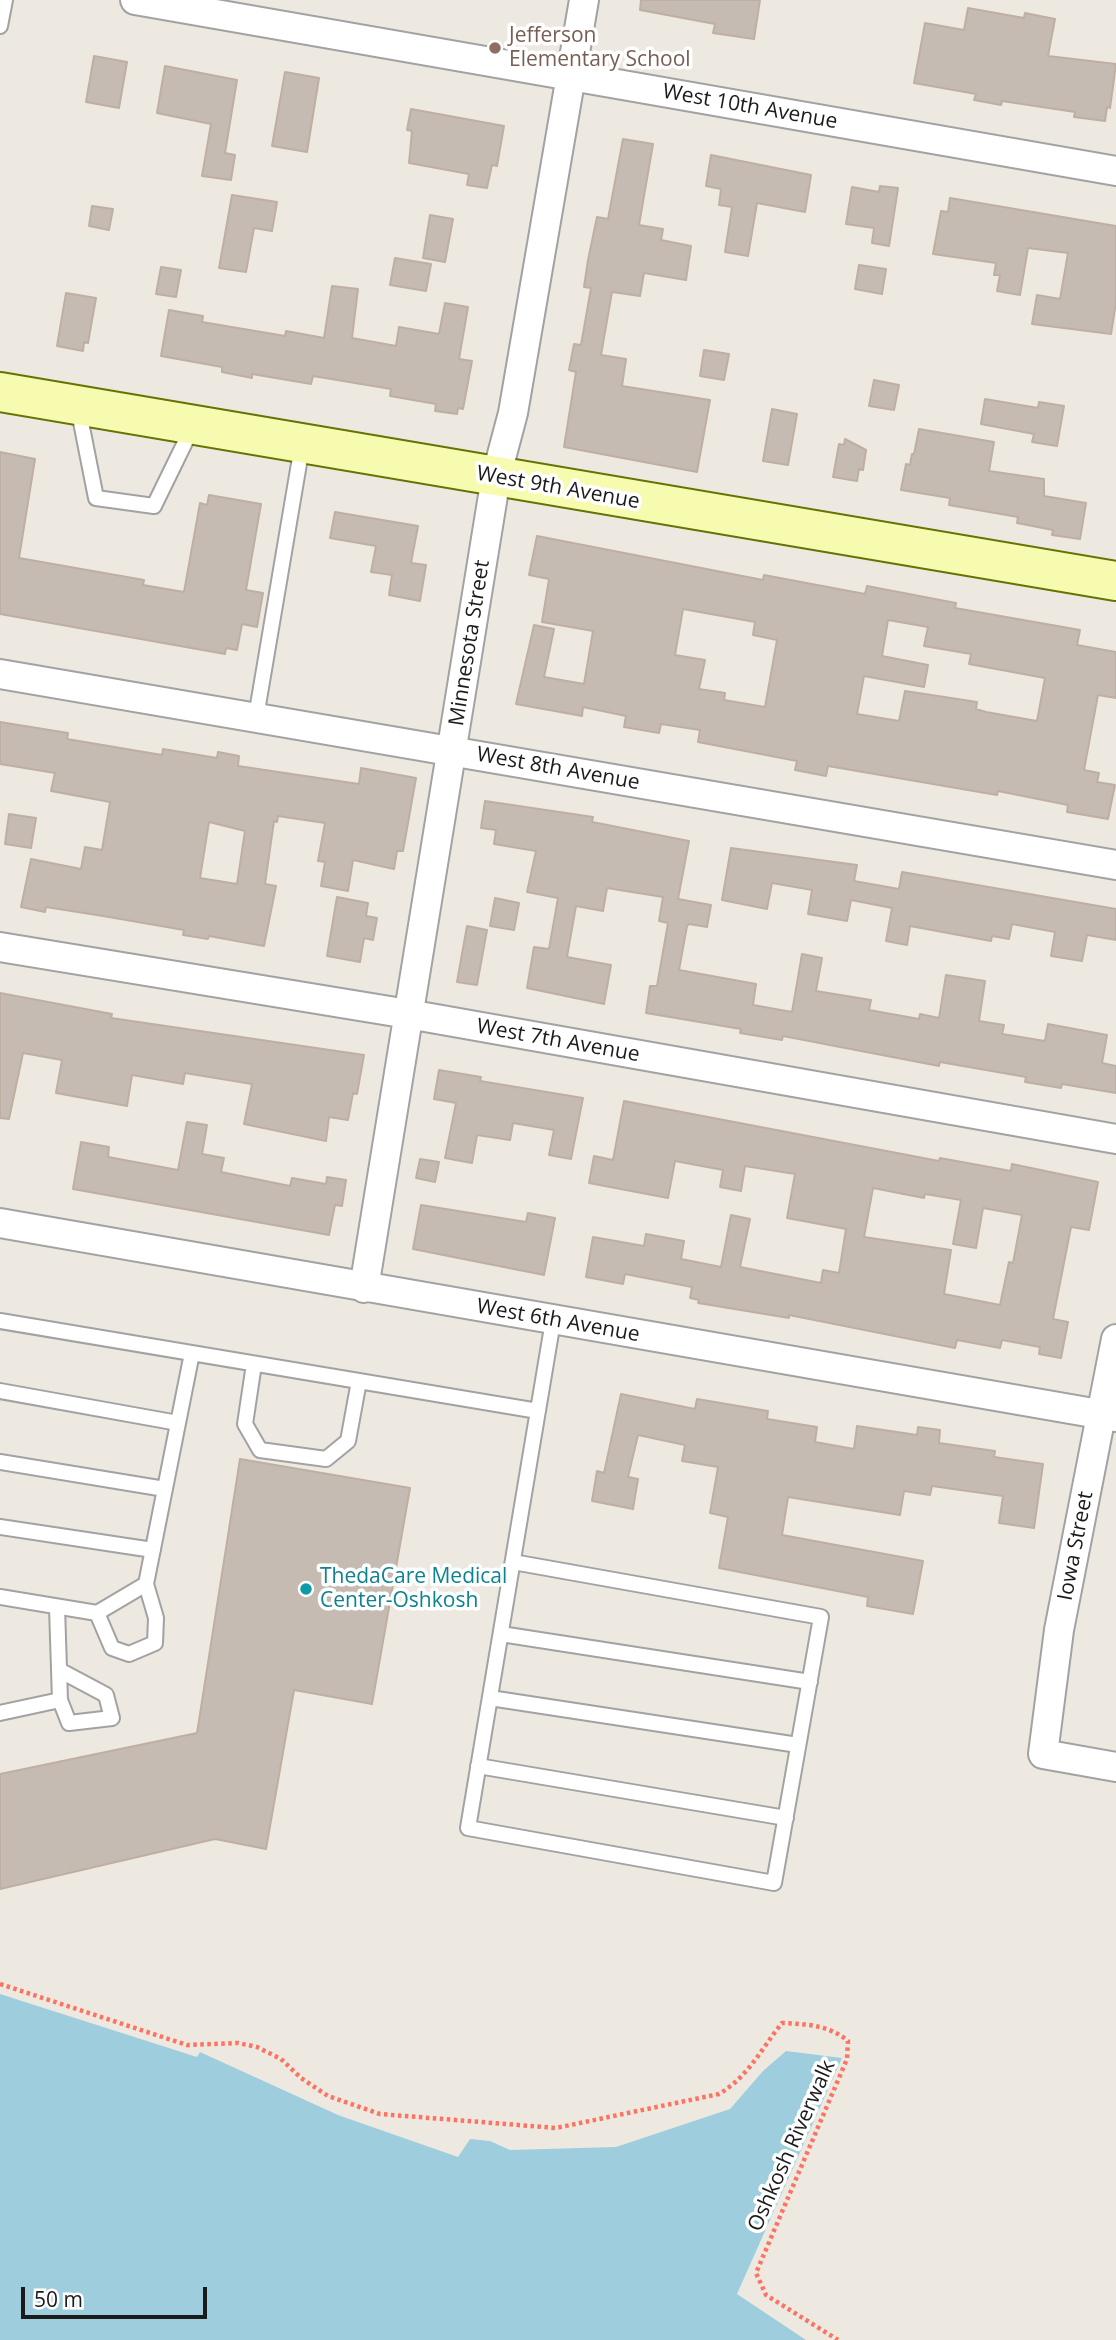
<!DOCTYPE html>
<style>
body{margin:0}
#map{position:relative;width:1116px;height:2340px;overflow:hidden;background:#ede9e0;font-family:"Open Sans",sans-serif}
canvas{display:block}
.scale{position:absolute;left:21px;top:2287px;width:186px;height:32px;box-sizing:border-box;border:4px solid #1b1b1b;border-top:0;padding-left:9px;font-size:21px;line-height:24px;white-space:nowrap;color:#1b1b1b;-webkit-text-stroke:5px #fff;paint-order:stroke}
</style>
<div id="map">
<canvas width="1116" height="2340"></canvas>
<div class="scale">50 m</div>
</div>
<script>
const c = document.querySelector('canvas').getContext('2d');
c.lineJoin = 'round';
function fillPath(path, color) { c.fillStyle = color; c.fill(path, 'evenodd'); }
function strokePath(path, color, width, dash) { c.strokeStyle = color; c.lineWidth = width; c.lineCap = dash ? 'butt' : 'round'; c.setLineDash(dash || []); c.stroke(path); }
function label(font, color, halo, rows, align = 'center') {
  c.font = font + ' "Open Sans",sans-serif'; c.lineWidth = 7; c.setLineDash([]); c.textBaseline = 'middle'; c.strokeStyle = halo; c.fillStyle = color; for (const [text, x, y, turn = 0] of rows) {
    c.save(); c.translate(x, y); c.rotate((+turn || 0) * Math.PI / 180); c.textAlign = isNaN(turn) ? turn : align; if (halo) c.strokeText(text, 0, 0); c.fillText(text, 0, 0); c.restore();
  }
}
fillPath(new Path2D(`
 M0,1994L197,2057L200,2052L338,2115L458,2157L470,2139L490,2141L510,2150L616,2147L730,2109L763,2071L786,2051L842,2058L737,2294L806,2340H0Z`), '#9ecedd');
const building = new Path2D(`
 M641,0H760L754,39L713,33L715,24L640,10Z
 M968,8L1024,18L1025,13L1055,19L1048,56L1116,64L1110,108L1107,107L1105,121L1074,117L1075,112L1002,101L1001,105L974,100L976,94L914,83L925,23L964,30Z
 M94,56L127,62L119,108L86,102Z
 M165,66L237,80L225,153L235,155L231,180L202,176L211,124L157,113Z
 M285,72L319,78L307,152L272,146Z
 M411,109L504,126L497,166L492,165L487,188L467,185L469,174L409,163L412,131L407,130Z
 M623,139L653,144L639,225L663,229L661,240L691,246L686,280L644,273L640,296L612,292L601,355L626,359L622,386L710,400L697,472L564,447L576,372L569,370L574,344L581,345L591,288L584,287L588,260L597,217L608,219Z
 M711,155L811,175L805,212L757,203L748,256L725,252L732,207L719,205L721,189L706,186Z
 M880,186L898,188L889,246L872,243L874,228L846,224L852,187L879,192Z
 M232,195L277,202L272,231L254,228L246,272L219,268Z
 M950,198L1116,226V302L1111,334L1032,324L1037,295L1060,299L1068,253L1028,248L1020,295L997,291L1000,275H994L996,263L933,254L941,211L948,212Z
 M92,206L113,209L109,230L89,226Z
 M430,215L453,219L445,262L423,258Z
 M395,258L431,264L426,291L390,285Z
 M859,265L886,269L882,294L855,289Z
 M161,267L181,270L176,297L156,294Z
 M332,286L358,289L352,338L396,346L399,327L439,334L445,303L468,307L459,359L472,361L463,409L458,408L457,414L435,411L436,404L390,396L391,389L313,376L311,384L252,374V378L222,372V367L161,356L169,310L203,316L202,322L285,336L286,331L324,338Z
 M66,293L96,298L88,343L84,342L83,351L57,346Z
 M704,350L729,354L724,380L700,376Z
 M874,380L899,385L894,410L869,406Z
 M985,399L1038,408L1039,402L1064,406L1057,446L1032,442L1034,434L981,424Z
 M772,409L797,414L788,465L763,461Z
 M919,429L994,442L989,471L1044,479V496L1086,503L1080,539L1052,535L1053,530L1017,523L1018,517L949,505L950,498L901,490L906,464L910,465L912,454H914Z
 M845,439L866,450L863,470L859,469L857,481L833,477L839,444L844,445Z
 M0,452L35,459L19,558L144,580L143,585L184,592L200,503L207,505L209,495L261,504L246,590L263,593L257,627L242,624L237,650L226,648L225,654L0,614Z
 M335,512L418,526L411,563L426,565L420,601L389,595L392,575L371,572L376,546L330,538Z
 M537,536L763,580L764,575L865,594L867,586L956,603L955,608L1080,630L1077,645L1116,652V698L1098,695L1084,770L1099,773L1097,782L1115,785L1108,819L1067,812L1068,805L998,791L997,795L828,766L826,776L795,770L797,761L698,742L700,730L661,724L659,733L624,727L626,716L583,707L582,716L516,704L534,625L554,629L544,677L584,684L593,631L542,622L549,579L529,575ZM683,609L755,622L753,635L777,640L765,707L724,700L725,693L699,689L705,660L675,655ZM888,620L928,627L924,646L971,654L969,664L1045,678L1037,721L986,712L976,709L977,702L905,691L899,721L857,714L864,676L924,687L928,665L882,656Z
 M0,722L68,733L67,739L162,755L163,749L217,758L218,752L239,756L238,766L359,784L361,768L416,778L403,851H397L394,869L353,860L348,891L321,886L325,862L318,861L325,823L278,816L277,822L274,821L265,884L276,886L264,946L209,936L208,939L183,935L184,930L103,916L46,907L45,912L21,907L31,859L81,869L85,847L102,850L110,802L51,791L55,773L0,764ZM209,822L245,831L237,884L200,878Z
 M485,801L593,817L592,822L689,841L678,899L711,905L707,927L689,924L687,926L679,970L756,984L753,1005L792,1012L802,954L822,958L816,991L871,1000L869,1010L919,1019L920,1014L939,1018L946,975L985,981L979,1021L1004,1025L1002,1034L1045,1041L1048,1024L1107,1035L1102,1063L1116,1066V1093L1062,1084L1061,1088L1025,1082L1026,1077L940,1062L939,1066L783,1036L782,1040L740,1033L741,1029L646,1013L650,986H657L668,923L659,921L663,897L607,888L603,911L576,906L567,957L611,965L604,1004L527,988L534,947L549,949L558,898L527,892L536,851L494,844L496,830L481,828Z
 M9,814L36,818L31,848L5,844Z
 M731,848L857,865L854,881L899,889L902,872L1116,909V940L1087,935L1082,961L1051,956L1055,932L1012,924L1009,939L992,936L991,941L910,926L907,945L886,941L892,908L851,900L847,921L808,914L812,890L772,883L767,909L722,900Z
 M337,897L368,903L366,916L377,918L373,940L364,938L360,962L327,956Z
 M495,898L519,903L514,930L490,926Z
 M467,926L487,930L477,985L457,982Z
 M0,993L112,1014L111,1018L364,1055L357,1094L353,1093L348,1120L329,1117L326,1141L244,1124L252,1084L185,1073L183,1084L132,1075L127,1106L56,1093L62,1060L23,1053L9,1119L0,1118Z
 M439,1070L481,1077L480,1081L583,1098L571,1159L549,1155L554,1130L513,1123L510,1140L477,1135L472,1163L445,1158L456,1103L434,1099Z
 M624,1101L939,1161L940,1158L1011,1171L1012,1164L1098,1182L1089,1230L1071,1227L1053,1319L1068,1322L1061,1358L1039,1354L1040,1347L1002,1340L1000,1348L957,1340L955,1348L789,1315V1318L698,1303L699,1300L690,1298L692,1287L625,1274L623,1284L586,1277L593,1237L644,1246L646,1234L684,1241L681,1259L721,1267L731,1215L750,1219L740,1267L821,1283L823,1270L839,1273L846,1229L787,1218L795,1174L745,1166L741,1191L720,1187L723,1170L675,1161L668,1198L589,1183L594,1156L613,1160ZM873,1188L924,1198L925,1194L961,1200L953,1244L976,1248L983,1208L1022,1215L1013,1263L1009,1262L1000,1305L944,1294L951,1250L864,1237Z
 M187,1122L207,1125L202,1154L224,1158L221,1172L290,1186L292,1178L326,1184L327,1177L346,1180L342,1206L335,1205L329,1235L73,1189L81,1142L109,1147L108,1157L178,1170Z
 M420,1159L439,1162L435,1182L416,1178Z
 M421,1205L526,1222L528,1213L555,1218L544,1275L413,1249Z
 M621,1394L695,1409L697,1399L768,1411L767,1419L817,1427L815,1442L854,1449L857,1426L917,1435L918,1427L940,1430L939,1443L995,1451L994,1457L1043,1464L1034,1528L999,1523L1003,1496L932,1486L930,1495L904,1491L900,1515L788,1497L782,1535L923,1561L913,1614L867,1606L868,1597L719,1568L728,1517L710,1513L718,1467L682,1461L685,1445L638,1435L628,1477L638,1479L633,1509L592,1501L597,1471L604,1473Z
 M240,1459L410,1488L372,1704L294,1690L266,1849L215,1839L0,1889V1774L197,1733Z`);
fillPath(building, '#c5bbb3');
strokePath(building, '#bfafa2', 2);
const lane = new Path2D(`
 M0,26L5,0
 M78,407L96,498L154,506L193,426
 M256,717L302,446
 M0,1321L538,1411
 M254,1364L245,1424L260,1450L326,1459L348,1441L359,1381
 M0,1391L178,1423
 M0,1462L165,1489
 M0,1527L153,1550
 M513,1562L821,1617L774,1883L468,1828C496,1659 525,1490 553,1321
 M0,1597L97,1613L146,1584L192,1353
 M97,1613L112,1648L129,1654L155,1643L156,1618L146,1584
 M501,1634L810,1682
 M59,1670L106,1695L112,1718L69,1723L60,1700
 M490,1698L798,1745
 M0,1713L60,1700L57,1607
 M478,1766L786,1818`);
const street = new Path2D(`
 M135,0L1116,171
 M0,674L1116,865
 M0,947L408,1014L1116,1139
 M0,1223L1116,1417
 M364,1288L496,477L513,413L584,0
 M1116,1339L1059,1630L1043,1754L1116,1767`);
const secondary = new Path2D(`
 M0,392L1116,581`);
strokePath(lane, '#a2a2a2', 18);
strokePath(street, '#a2a2a2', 32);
strokePath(secondary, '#667202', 42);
strokePath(new Path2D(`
 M0,1984L187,2045L238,2043L257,2047L281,2059L301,2078L328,2096L380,2114L556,2128L719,2094C748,2077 762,2048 782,2023C806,2024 829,2025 848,2041L847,2059L756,2273L766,2295L838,2340`), '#fd7261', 4.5, [3.5, 3.5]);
strokePath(lane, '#fff', 14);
strokePath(street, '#fff', 28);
strokePath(secondary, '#f7fbb0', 38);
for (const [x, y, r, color] of [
 [495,48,7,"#8d6e63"],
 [306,1589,7,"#0f9aa8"]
]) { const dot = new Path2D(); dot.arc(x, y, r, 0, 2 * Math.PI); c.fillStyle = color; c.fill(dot); strokePath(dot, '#fff', 2.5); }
label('21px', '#785e54', '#fff', [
 ["Jefferson",509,36],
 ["Elementary School",509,60]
], 'left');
label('21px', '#1b1b1b', '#fff', [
 ["West 10th Avenue",750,107,10],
 ["West 9th Avenue",558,488,10],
 ["Minnesota Street",470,643,-81],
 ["West 8th Avenue",558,769,10],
 ["West 7th Avenue",558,1041,10],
 ["West 6th Avenue",558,1321,10],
 ["Iowa Street",1076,1546,-79],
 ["Oshkosh Riverwalk",792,2146,-66]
]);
label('21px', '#0d838f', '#fff', [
 ["ThedaCare Medical",320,1577],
 ["Center-Oshkosh",320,1601]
], 'left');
</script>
